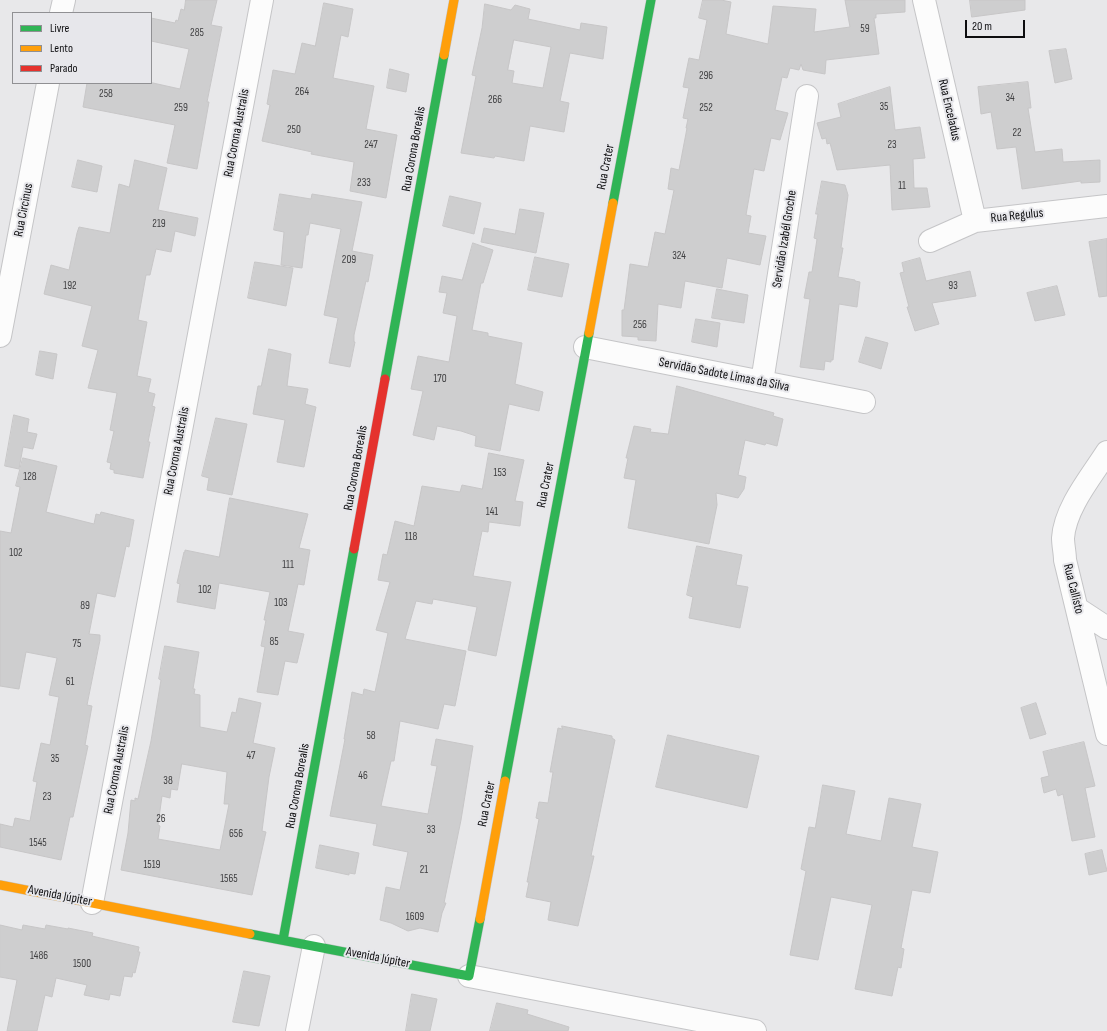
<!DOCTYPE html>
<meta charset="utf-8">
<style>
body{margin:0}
#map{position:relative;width:1107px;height:1031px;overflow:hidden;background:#e8e8ea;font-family:"Sofia Sans Condensed",sans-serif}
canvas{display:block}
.legend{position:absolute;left:12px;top:12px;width:140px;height:72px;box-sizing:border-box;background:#e7e7eb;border:1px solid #909093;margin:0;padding:5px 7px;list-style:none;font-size:12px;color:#0d0d0f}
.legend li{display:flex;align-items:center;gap:8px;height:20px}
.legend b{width:20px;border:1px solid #909093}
.scale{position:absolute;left:965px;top:20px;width:60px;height:18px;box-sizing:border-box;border:2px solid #0d0d0f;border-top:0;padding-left:5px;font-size:12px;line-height:14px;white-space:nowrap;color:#0d0d0f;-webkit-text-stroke:3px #e7e7eb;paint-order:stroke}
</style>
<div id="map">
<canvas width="1107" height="1031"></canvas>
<ul class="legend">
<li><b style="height:5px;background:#30b455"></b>Livre</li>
<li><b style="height:5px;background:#ff9f0a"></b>Lento</li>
<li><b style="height:5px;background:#e5322d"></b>Parado</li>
</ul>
<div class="scale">20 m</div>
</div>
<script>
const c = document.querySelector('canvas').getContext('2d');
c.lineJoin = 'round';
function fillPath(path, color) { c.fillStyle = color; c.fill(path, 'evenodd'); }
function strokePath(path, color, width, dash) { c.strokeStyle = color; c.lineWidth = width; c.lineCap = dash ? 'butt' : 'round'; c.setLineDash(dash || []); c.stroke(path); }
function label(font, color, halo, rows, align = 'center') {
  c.font = font + ' "Sofia Sans Condensed",sans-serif'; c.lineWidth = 4; c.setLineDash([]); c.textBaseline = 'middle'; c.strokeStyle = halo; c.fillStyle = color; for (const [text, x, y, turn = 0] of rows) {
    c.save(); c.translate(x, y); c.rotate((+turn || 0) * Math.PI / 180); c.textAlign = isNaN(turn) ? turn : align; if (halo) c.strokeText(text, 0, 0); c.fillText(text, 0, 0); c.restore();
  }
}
const building = new Path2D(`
 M186,0H217L211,25L222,27L207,102H209L197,169L167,163L175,125L83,107L87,83H153L180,89L189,49L151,41V18L175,23L176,20L178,21L181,9L184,10Z
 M703,0H721L731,2L726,34L768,44L773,6L816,9L814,32L850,27L845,0H905V12L876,14V18H874L879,54L826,60L825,74L803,70L801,64L799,70L790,68L787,78L782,77L775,110L788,113L780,140L771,138L764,171L754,169L746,215L751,216L748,233L766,236L760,265L727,258L722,288L685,281L681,308L658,304L656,341L638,340V337L622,336V310H624L630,264L648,267L655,232L665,234L674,190L668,189L671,168L679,170L687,128H686L688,119L683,118L689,88L683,87L689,58L699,60L707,20L699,18Z
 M970,0H1025V10L972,17Z
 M324,3L353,9L348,37L341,35L333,78L374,86L366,129L397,135L386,198L350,191L354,162L311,154L312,152L262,141L270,105L267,104L273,70L295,74L302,43L315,46Z
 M485,4L511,10L515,5L530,9L528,19L580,30L581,23L607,27L603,59L570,53L560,101L569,103L564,132L530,126L524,161L495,156L494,158L461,153L476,76L472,75L482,28ZM514,40L551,47L543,88L512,83L514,71L508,70Z
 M1066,49L1072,79L1055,83L1049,51Z
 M390,69L409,74L406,92L387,88Z
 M1028,82L1031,108H1028L1035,152L1062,149L1063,162L1100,160V182L1081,183V181L1022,189L1016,147L997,149L991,112L981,114L978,87Z
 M890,87L895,130L920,127L925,158L913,159L914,188H927L930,207L892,210L890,165L837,170L830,143L827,144L826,138L822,139L817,123L841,117L838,104Z
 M78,160L102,166L97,192L72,187Z
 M135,160L167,168L158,210L198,218L195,236L175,231L171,252L156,249L150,275H146L138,320L147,322L137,376L151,379L148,392L155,394L152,406L155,407L148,442H150L143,478L114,473V470L110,469L111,463L107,462L114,431L110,430L117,393L88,388L98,350L82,346L92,306L44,294L51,265L69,270L77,233L79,227L110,233L119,184L129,187Z
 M822,181L845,185L848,195L841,248H843L838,277L855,280V281L860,282L857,307L839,304L833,360H831V362L825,361L824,370L800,367L810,299L804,298L809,272H812L817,239L814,238L818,214H816Z
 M280,194L311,199L312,194L362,202L352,251L373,255L368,282L366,281L354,335V342H355L350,367L329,363L338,318L324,315L341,229L310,223L308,235H306L302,268L281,265L284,232L274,230Z
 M450,196L481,203L474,234L443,226Z
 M520,209L544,213L536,253L481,242L484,228L515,234Z
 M1107,239V296L1099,297L1089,242Z
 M473,243L493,250L483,283H481L472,330L488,333V336L522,343L515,384L543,392L539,411L509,404L500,451L475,446L476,436L461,431L437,426L434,440L413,435L423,391L411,389L418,356L449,362L457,316L443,313L447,293L439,292L442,276L462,280Z
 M535,257L569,264L562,297L528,290Z
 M920,258L926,281L970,271L976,296L932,303L939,324L915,331L907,307H909L900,273L904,272L902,263Z
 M255,262L293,268L286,306L248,298Z
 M1057,286L1065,315L1035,321L1027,293Z
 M717,289L748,295L744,323L712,318Z
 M696,319L720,323L717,347L692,342Z
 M866,337L888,343L881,369L859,362Z
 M269,349L291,354L287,386L308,389L305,404L316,407L304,467L277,462L285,420L253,414L258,386H261Z
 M40,351L57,354L53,379L36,375Z
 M677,386L774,413L773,416L783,419L777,446L766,443L765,445L745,440L738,475L746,477L744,489L738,498L716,493L717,505L709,544L628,528L636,480L624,478L628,458H626L634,426L651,429L650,432L668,434Z
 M14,415L29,419L27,432L37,434L33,449L23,447L19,469L5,466Z
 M216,418L247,424L232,495L207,490L209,478L202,476Z
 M489,453L524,460L515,501L523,502L520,526L489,522L488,532L482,531L473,576L511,582L496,656L468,650L477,607L433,599L432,604L416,601L405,639L466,651L455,706L444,704L438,729L400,721L394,761H391L381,806L428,814L437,766L431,765L436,739L473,746L461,820L444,903H446L442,913L438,932L420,928L408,931L391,923L380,920L386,887L400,890L408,852L373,845L377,824L330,816L345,739H344L352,692L363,695L364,689L375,692L388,633L376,630L390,582L378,580L383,554L387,555L395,521L414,526L422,486L460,492L462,485L482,489Z
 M23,458L57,466L46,512L94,524L96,514L100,515L101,512L134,520L129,547L126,546L115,597L97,593L89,634L100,635V640L87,705L92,706L85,745L88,746L73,817H70L61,860L0,847V824L13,827L15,818L30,821L37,782L33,781L41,743L50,745L59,697L49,695L57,658L26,652L19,689L0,686V531L11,533L20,487L16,486Z
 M230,498L308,514L299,548L310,550L304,585L298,584L288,631L304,634L297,663L285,661L278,695L257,692L265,647L261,646L266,620H264L270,592L219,583L215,609L177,602L180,584L177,583L184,552H185V550L219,557Z
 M697,546L742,555L736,585L748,587L740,628L689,618L693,597L687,595Z
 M165,646L199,652L193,689H195L194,694L200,695V727L227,732L232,712L236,713L239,698L261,703L253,743L275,748L269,777L262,831L266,832L252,895L121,870L128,833L131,800L135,801V798L138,799L151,741L161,680L159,679ZM182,764L227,772L224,804H229L220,850L158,839L160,826L158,825L162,796L170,798L171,789L177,790Z
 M1036,703L1046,734L1030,739L1021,708Z
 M562,726L612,736V738L615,740L591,856H594L578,926L548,920L551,902L526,897L529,882H527L539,819L536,818L539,802L548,803L553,772H550L558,728L562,729Z
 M668,735L759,756L747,808L656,787Z
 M1084,742L1095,786L1085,788L1095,837L1072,841L1063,794L1058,796L1056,789L1044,793L1041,778L1049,776L1043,752Z
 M823,785L855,791L846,834L881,841L889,798L921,804L912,847L938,852L930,893L912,890L901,948L904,949L901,968L898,967L892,996L855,989L872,905L831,897L818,960L790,955L806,871L801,869L809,827L815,828Z
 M320,845L359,853L355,874L349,873V875L316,868Z
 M1102,850L1107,871L1089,875L1085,854Z
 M0,925L22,930L23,925L45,929L46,925L68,929V928L93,933L92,936L139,947L138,952H140L135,973L133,972L132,977L124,976L120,996L110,994L109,1000L84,995L87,985L56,978L52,997L45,995L37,1031H7L17,980L0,977Z
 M244,971L270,976L259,1026L233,1022Z
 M412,994L437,999L430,1031H406Z
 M497,1003L528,1010L527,1014L569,1027L568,1031H490Z`);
fillPath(building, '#cececf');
strokePath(building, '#c7c6c7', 1);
const street = new Path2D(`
 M924,0L975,221
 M61,13L64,0
 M930,241L975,221L1107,206
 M0,336L48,83
 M585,347L864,402
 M762,382L807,96
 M1107,452C1091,477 1065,508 1063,538C1063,545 1065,553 1065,560L1107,734
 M1078,609L1107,628
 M92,903L262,0
 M469,976L755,1031
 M297,1031L314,946`);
const fast = new Path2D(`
 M613,203L651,0
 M385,379L444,55
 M505,781L589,333
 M250,934L469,976L480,919
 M283,940L354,549`);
const slow = new Path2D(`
 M444,55L454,0
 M589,333L613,203
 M0,885L250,934
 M480,919L505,781`);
const jam = new Path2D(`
 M354,549L385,379`);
strokePath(street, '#c5c5c7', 24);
strokePath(fast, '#c5c5c7', 10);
strokePath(slow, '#c5c5c7', 10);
strokePath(jam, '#c5c5c7', 10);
strokePath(street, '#fcfcfc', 22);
strokePath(fast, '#30b455', 9);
strokePath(slow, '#ff9f0a', 9);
strokePath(jam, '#e5322d', 9);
label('11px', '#404042', null, [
 ["59",865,29],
 ["285",197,33],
 ["296",706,76],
 ["264",302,92],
 ["258",106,94],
 ["34",1010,98],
 ["266",495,100],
 ["35",884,107],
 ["259",181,108],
 ["252",706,108],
 ["250",294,130],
 ["22",1017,133],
 ["247",371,145],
 ["23",892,145],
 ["233",364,183],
 ["11",902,186],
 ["219",159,224],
 ["324",679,256],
 ["209",349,260],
 ["192",70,286],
 ["93",953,286],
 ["256",640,325],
 ["170",440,379],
 ["153",500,473],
 ["128",30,477],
 ["141",492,512],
 ["118",411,537],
 ["102",16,553],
 ["111",288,565],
 ["102",205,590],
 ["103",281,603],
 ["89",85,606],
 ["85",274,642],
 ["75",77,644],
 ["61",70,682],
 ["58",371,736],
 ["47",251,756],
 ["35",55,759],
 ["46",363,776],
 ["38",168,781],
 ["23",47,797],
 ["26",161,819],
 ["33",431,830],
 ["656",236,834],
 ["1545",38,843],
 ["1519",152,865],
 ["21",424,870],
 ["1565",229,879],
 ["1609",415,917],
 ["1486",39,956],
 ["1500",82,964]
]);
label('13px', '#0d0d0f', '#e7e7eb', [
 ["Rua Enceladus",949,110,77],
 ["Rua Corona Australis",237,133,-79],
 ["Rua Corona Borealis",414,149,-80],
 ["Rua Crater",606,167,-79],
 ["Rua Circinus",24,210,-79],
 ["Rua Regulus",1017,216,-6],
 ["Servidão Izabél Groche",785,239,-81],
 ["Servidão Sadote Limas da Silva",724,375,11],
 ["Rua Corona Australis",177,451,-79],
 ["Rua Corona Borealis",356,468,-80],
 ["Rua Crater",546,485,-79],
 ["Rua Callisto",1073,589,76],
 ["Rua Corona Australis",117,770,-79],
 ["Rua Corona Borealis",298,786,-80],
 ["Rua Crater",487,804,-79],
 ["Avenida Júpiter",60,896,11],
 ["Avenida Júpiter",378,958,11]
]);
</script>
